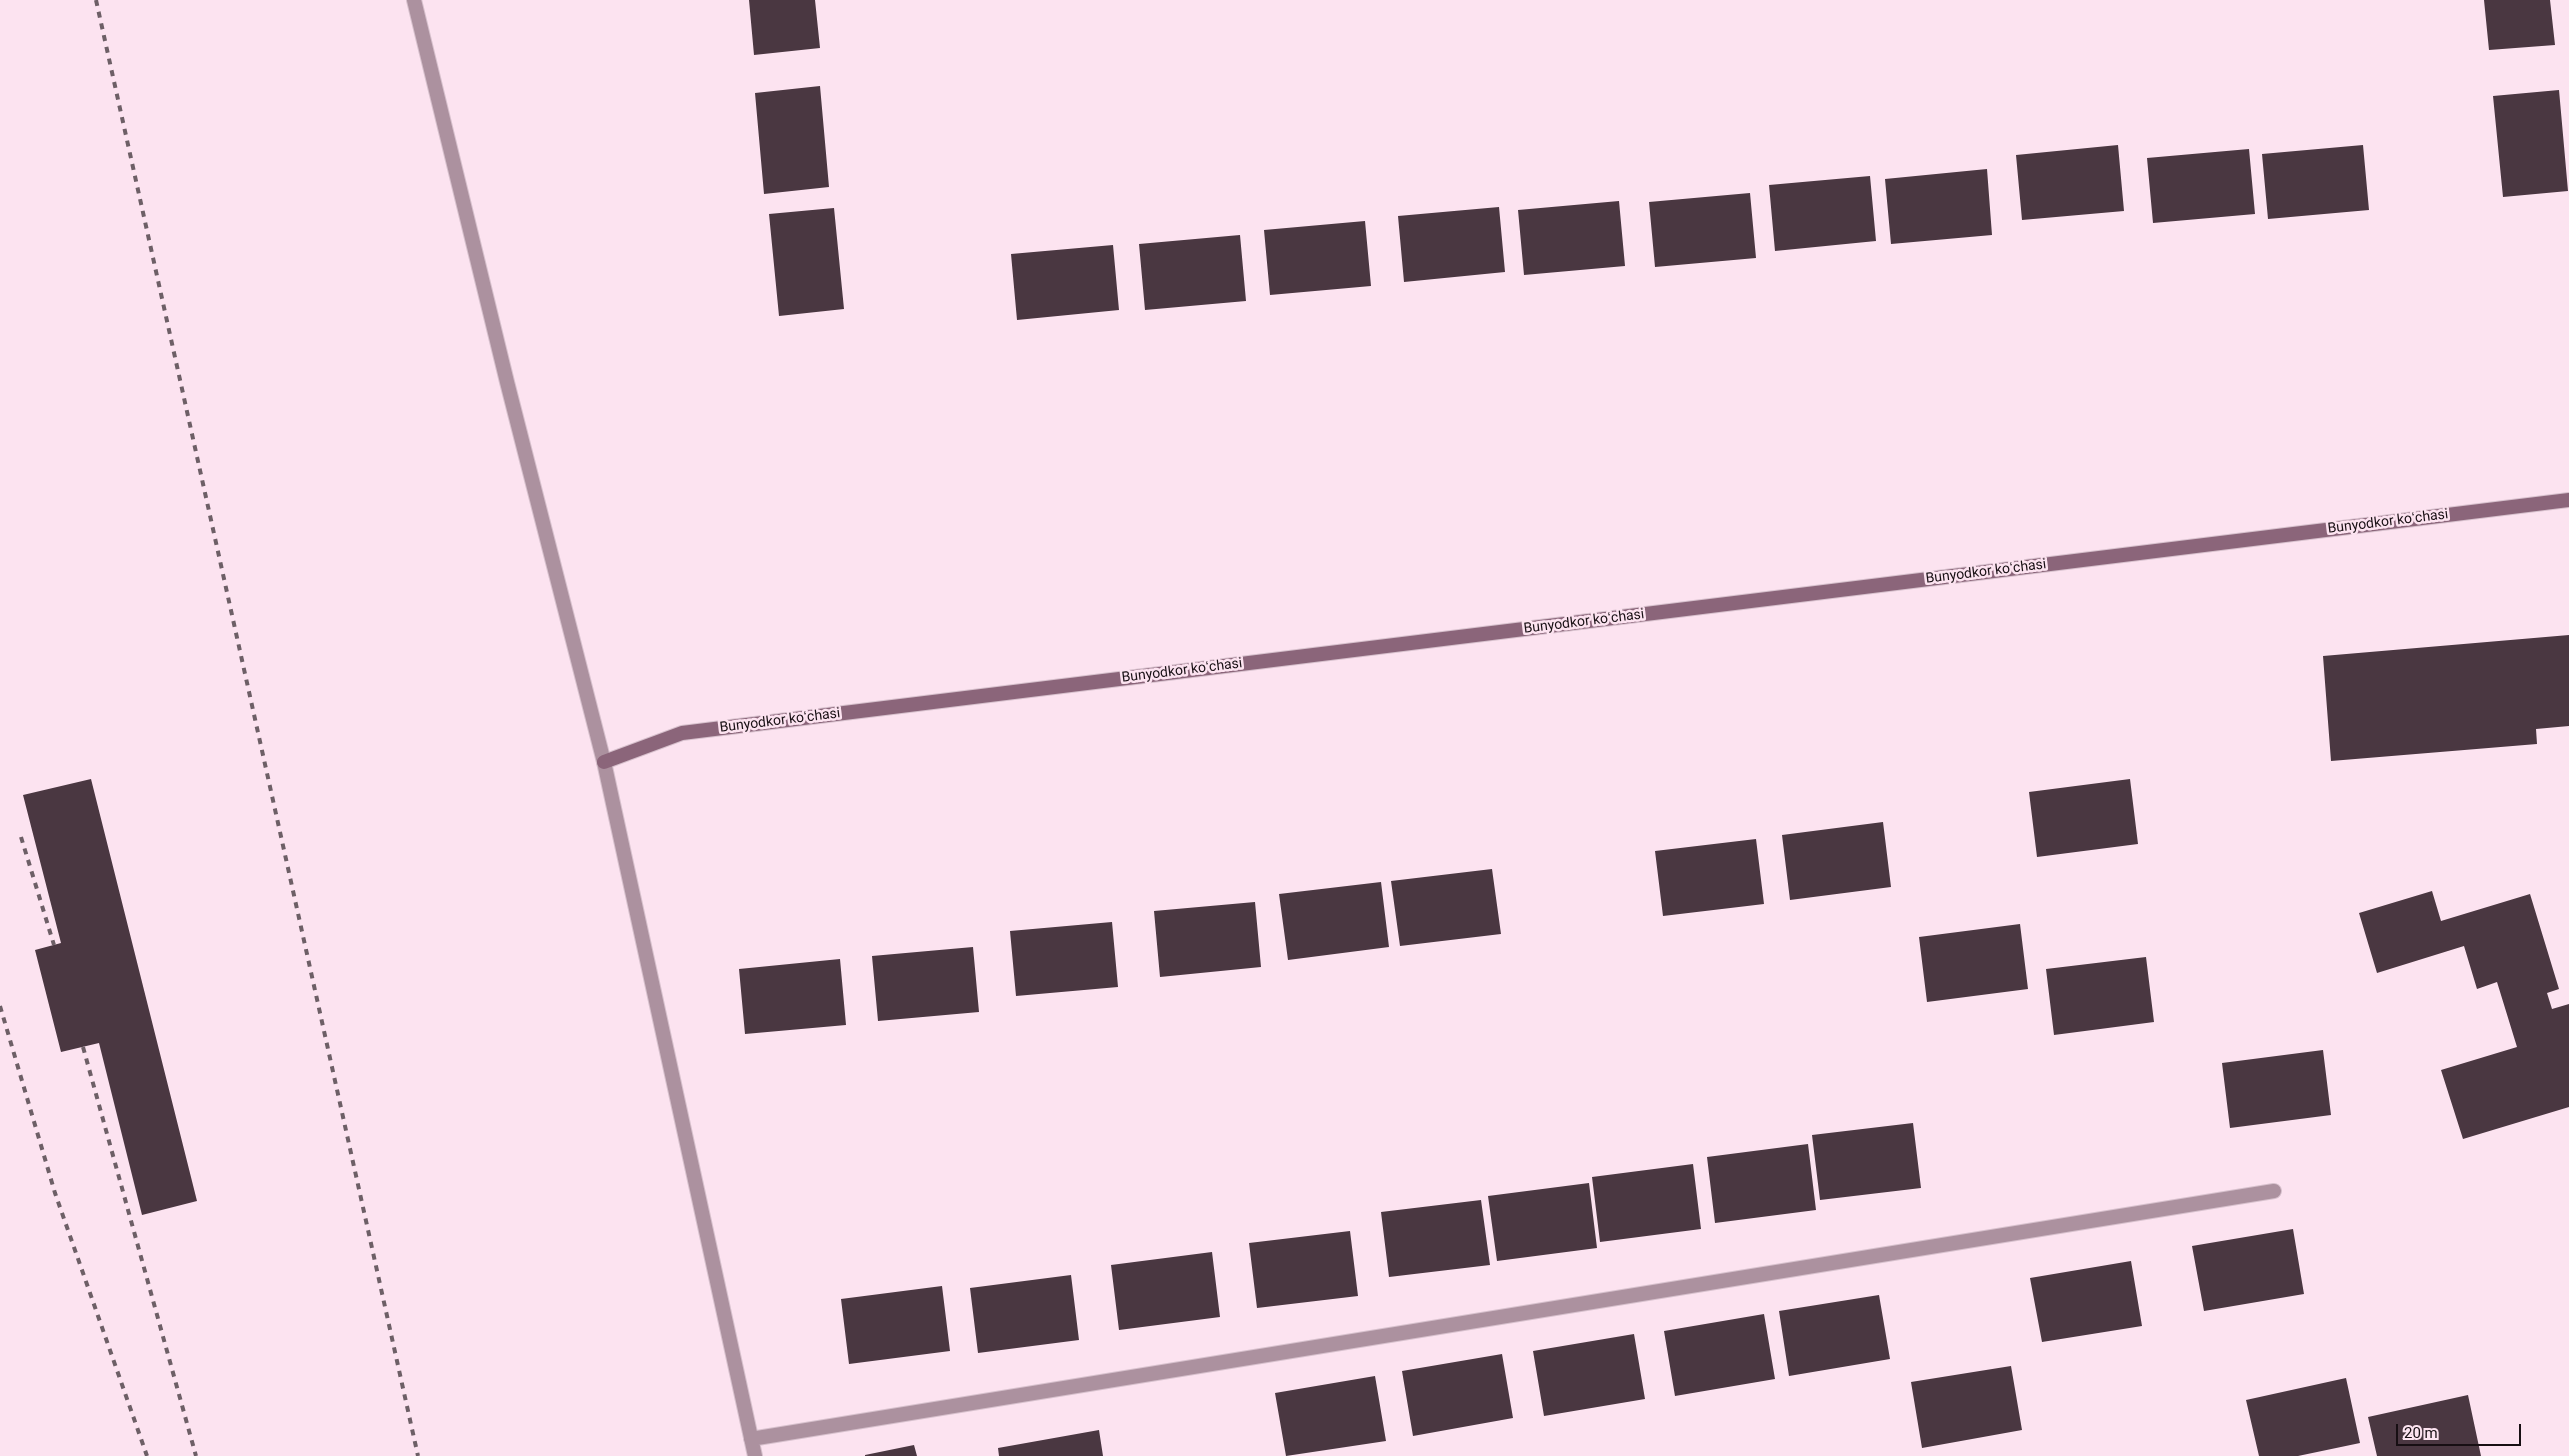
<!DOCTYPE html>
<meta charset="utf-8">
<style>
body{margin:0}
#map{position:relative;width:2569px;height:1456px;overflow:hidden;background:#fce3f0;font-family:Roboto,sans-serif}
canvas{display:block}
.scale{position:absolute;left:2396px;top:1424px;width:125px;height:22px;box-sizing:border-box;border:2px solid #170f13;border-top:0;padding-left:6px;font-size:15px;line-height:18px;white-space:nowrap;color:#170f13;-webkit-text-stroke:4px #fce3f0;paint-order:stroke}
</style>
<div id="map">
<canvas width="2569" height="1456"></canvas>
<div class="scale">20 m</div>
</div>
<script>
const c = document.querySelector('canvas').getContext('2d');
c.lineJoin = 'round';
function fillPath(path, color) { c.fillStyle = color; c.fill(path, 'evenodd'); }
function strokePath(path, color, width, dash) { c.strokeStyle = color; c.lineWidth = width; c.lineCap = dash ? 'butt' : 'round'; c.setLineDash(dash || []); c.stroke(path); }
function label(font, color, halo, rows, align = 'center') {
  c.font = font + ' Roboto,sans-serif'; c.lineWidth = 5; c.setLineDash([]); c.textBaseline = 'middle'; c.strokeStyle = halo; c.fillStyle = color; for (const [text, x, y, turn = 0] of rows) {
    c.save(); c.translate(x, y); c.rotate((+turn || 0) * Math.PI / 180); c.textAlign = isNaN(turn) ? turn : align; if (halo) c.strokeText(text, 0, 0); c.fillText(text, 0, 0); c.restore();
  }
}
fillPath(new Path2D(`
 M749,0H815L820,48L754,55Z
 M2484,0H2550L2555,45L2489,50Z
 M820,86L829,187L764,194L755,93Z
 M2559,90L2568,191L2503,197L2493,96Z
 M2118,145L2124,211L2022,220L2016,155Z
 M2363,145L2369,210L2268,219L2262,154Z
 M2249,149L2255,214L2153,223L2147,158Z
 M1987,169L1992,235L1891,244L1885,179Z
 M1870,176L1876,241L1775,251L1769,185Z
 M1750,193L1756,258L1655,267L1649,202Z
 M1619,201L1625,266L1524,275L1518,210Z
 M1499,207L1505,272L1404,282L1398,216Z
 M834,208L844,309L779,316L769,214Z
 M1365,221L1371,286L1270,295L1264,230Z
 M1240,235L1246,301L1145,310L1139,244Z
 M1113,245L1119,310L1017,320L1011,254Z
 M2569,635V726L2536,729L2537,744L2331,761L2323,656Z
 M91,779L197,1201L142,1215L99,1043L61,1052L35,950L61,943L23,795Z
 M2130,779L2138,844L2037,857L2029,792Z
 M1883,822L1891,887L1790,900L1782,835Z
 M1756,839L1764,904L1663,916L1655,851Z
 M1492,869L1501,934L1400,946L1391,881Z
 M1381,882L1389,947L1288,960L1279,894Z
 M2432,891L2441,921L2530,894L2559,989L2547,993L2552,1009L2569,1004V1107L2463,1139L2441,1070L2517,1047L2497,982L2477,989L2464,946L2377,973L2359,913Z
 M1255,902L1261,967L1160,977L1154,911Z
 M1112,922L1118,987L1016,996L1010,931Z
 M2020,924L2028,989L1927,1002L1919,937Z
 M973,947L979,1012L878,1021L872,956Z
 M2146,957L2154,1022L2054,1035L2046,969Z
 M840,959L846,1025L745,1034L739,969Z
 M2323,1050L2331,1115L2230,1128L2222,1063Z
 M1913,1123L1921,1188L1820,1200L1812,1135Z
 M1808,1144L1816,1210L1715,1223L1707,1157Z
 M1693,1164L1701,1229L1600,1242L1592,1177Z
 M1589,1183L1597,1248L1497,1261L1488,1196Z
 M1481,1200L1490,1265L1389,1277L1381,1212Z
 M2293,1229L2304,1294L2204,1311L2192,1246Z
 M1350,1231L1358,1296L1257,1308L1249,1243Z
 M1212,1252L1220,1317L1119,1330L1111,1265Z
 M2131,1261L2142,1326L2042,1342L2030,1278Z
 M1071,1275L1079,1340L978,1353L970,1288Z
 M942,1286L950,1351L849,1364L841,1299Z
 M1879,1295L1890,1359L1789,1376L1779,1311Z
 M1764,1314L1775,1379L1675,1396L1664,1331Z
 M1634,1334L1645,1399L1544,1416L1533,1351Z
 M1502,1354L1513,1418L1413,1436L1402,1371Z
 M2011,1366L2022,1430L1922,1448L1911,1382Z
 M1375,1376L1386,1441L1286,1456L1275,1393Z
 M2346,1378L2360,1443L2298,1456H2259L2246,1400Z
 M2468,1395L2481,1456H2377L2368,1417Z
 M1099,1430L1103,1456H999L998,1448Z
 M914,1445L917,1456H865V1455Z`), '#4a3741');
const minor = new Path2D(`
 M414,0L507,382L604,762L755,1456
 M751,1439L2274,1191`);
const secondary = new Path2D(`
 M604,762L682,733L2569,500`);
strokePath(minor, '#d7c1cd', 16);
strokePath(secondary, '#d7c1cd', 16);
strokePath(minor, '#ac919f', 14);
strokePath(secondary, '#8b657a', 14);
strokePath(new Path2D(`
 M96,0L418,1456
 M21,837L54,945
 M0,1006L55,1193L147,1456
 M83,1047L196,1456`), '#6d5f66', 4, [6, 6]);
label('14px', '#170f13', '#fce3f0', [
 ["Bunyodkor koʻchasi",2388,522,-7],
 ["Bunyodkor koʻchasi",1986,572,-7],
 ["Bunyodkor koʻchasi",1584,622,-7],
 ["Bunyodkor koʻchasi",1182,671,-7],
 ["Bunyodkor koʻchasi",780,721,-7]
]);
</script>
